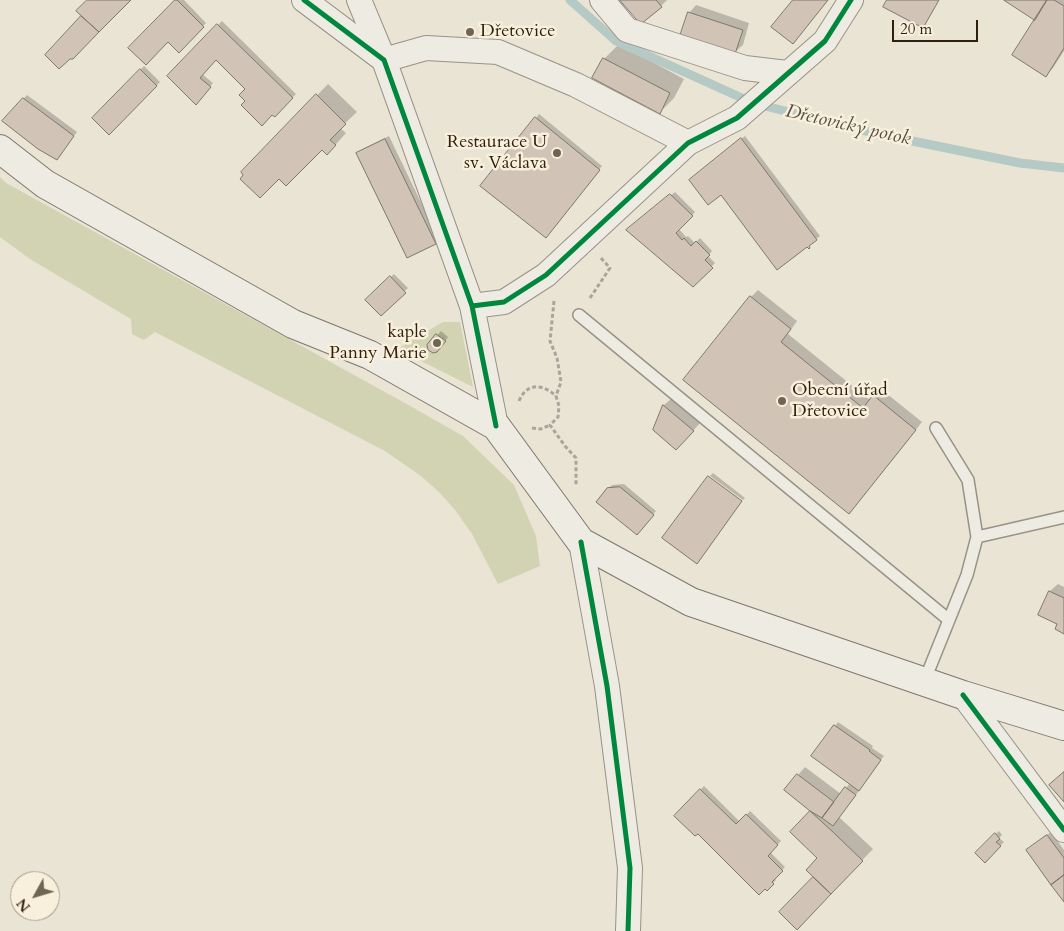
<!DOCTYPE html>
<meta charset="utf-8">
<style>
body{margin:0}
#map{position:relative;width:1064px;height:931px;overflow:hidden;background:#eae4d4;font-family:Cardo,serif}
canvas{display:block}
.north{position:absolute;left:10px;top:871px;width:50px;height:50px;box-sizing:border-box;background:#f8efdd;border:1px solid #a89c89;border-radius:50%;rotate:231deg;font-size:14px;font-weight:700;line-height:20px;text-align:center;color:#2f1f0c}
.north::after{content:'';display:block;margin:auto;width:18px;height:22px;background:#706452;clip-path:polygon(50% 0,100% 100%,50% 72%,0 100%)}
.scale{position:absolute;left:892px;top:20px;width:86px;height:22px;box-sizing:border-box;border:2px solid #2f1f0c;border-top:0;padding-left:6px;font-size:15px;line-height:18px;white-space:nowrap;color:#2f1f0c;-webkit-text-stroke:4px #f8efdd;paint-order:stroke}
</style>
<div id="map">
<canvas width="1064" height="931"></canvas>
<div class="north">N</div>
<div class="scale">20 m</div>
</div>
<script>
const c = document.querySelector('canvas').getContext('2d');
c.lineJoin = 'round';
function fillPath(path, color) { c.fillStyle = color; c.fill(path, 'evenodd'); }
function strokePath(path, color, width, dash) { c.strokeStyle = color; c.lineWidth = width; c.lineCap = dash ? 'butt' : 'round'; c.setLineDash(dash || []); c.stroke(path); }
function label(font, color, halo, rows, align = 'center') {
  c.font = font + ' Cardo,serif'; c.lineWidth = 5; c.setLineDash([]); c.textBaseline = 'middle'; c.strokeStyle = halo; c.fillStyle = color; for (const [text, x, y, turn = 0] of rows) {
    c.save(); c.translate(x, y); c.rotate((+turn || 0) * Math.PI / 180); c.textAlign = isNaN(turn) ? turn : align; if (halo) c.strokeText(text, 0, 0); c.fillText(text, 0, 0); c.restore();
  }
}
fillPath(new Path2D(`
 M0,177L6,183L412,407L463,436L514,485L536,536L540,566L498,584L472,534L456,511L440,493L421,476L385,451L155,332L144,340L132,334L131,319L30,259L0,237Z
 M443,322H460L473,387L397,349Z`), '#d1d3b2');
fillPath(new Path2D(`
 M177,0H184L206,23L179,51Z
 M622,0H667L661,6Z
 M1006,0H1064V51L1053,68L1046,75L1037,19Z
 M696,5L749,23L743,45L735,52L689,13Z
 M222,21L296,94L275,115L247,101V89L216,59L202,74L213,83L199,100L168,76Z
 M619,44L684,79L674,98L659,113L594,78L604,59Z
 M144,66L160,82L109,133L94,118Z
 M328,84L357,112L340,128L346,133L338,142L327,153L322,148L245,175L242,172Z
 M27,95L77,132L60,155L23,99Z
 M539,114L602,166L549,233L536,118Z
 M389,136L439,240L436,243L408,256L357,153L361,150Z
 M745,136L820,236L816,239L721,194L694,176Z
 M675,192L695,212L679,229L686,237L688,236L695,243L700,238L712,251L708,256L715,263L693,285L631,226Z
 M394,274L408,288L381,314L367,300Z
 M758,290L797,321L788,334L870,400L881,389L922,422L856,505L751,297Z
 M441,331L448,337L440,347L429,345Z
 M672,398L700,423L684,441L654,430L664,405Z
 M713,473L745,498L743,500L710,476Z
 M624,484L656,511L641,530L608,489L612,485Z
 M1058,584L1064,587V632L1059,623L1040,614L1050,591Z
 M838,722L873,746L872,748L884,756L858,790L859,791L839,817L873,849L797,928L781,912L815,877L819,858L792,831L812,811L798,775L805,767L841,794L850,783L835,726Z
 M704,786L740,822L750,811L781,841L770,852L785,867L774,878L776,880L770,886L676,816Z
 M999,831L1002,835L999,838L1004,842L985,861L976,853Z
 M1051,832L1064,850V900L1031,847Z`), '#0003');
strokePath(new Path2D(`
 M570,0L616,41L753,103L873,133L1020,163L1064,168`), '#b5c9c5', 9);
const building = new Path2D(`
 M87,0H131L99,32L76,11Z
 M175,0H177L204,27L179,53L168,42L146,65L128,48Z
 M620,0H656L662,7L641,24Z
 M793,0H828L793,44L771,27Z
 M887,0H939L923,28L883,7Z
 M1004,0H1047L1035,20Z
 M1047,0H1054L1064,6V48L1046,77L1012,55Z
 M688,12L743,30L735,54L680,36Z
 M81,16L99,32L73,59H70L59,69L45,55Z
 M217,24L293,98L275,117L272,115L262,126L241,105L245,101L239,95L245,89L216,60L200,78L211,87L196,105L167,76Z
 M603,58L670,93L660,114L592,78Z
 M140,69L157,86L109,135L92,118Z
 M316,94L346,124L330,140L336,145L327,155L322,150L286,186L279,179L260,198L240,179L243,175L241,172Z
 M23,98L74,136L57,160L38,149L2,121Z
 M535,117L600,170L546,238L480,186Z
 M741,138L817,240L809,246L810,248L809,249L807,247L777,270L721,195L708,205L689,180Z
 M385,139L436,244L407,258L356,153Z
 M670,194L693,216L676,233L682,240L684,238L691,246L696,241L710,255L705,260L713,268L693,287L626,230Z
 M390,276L406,293L381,316L365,300Z
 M750,296L791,329L781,342L863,408L873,395L916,430L849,514L683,380Z
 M436,334L446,341L437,352L433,353L428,350L427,345Z
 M663,405L694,431L676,450L653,430Z
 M708,476L742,501L697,564L662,538Z
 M620,487L654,515L637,535L596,502L607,488Z
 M1049,591L1064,598V634L1055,629L1057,624L1038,615Z
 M834,725L870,750L869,751L881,760L859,791L811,756Z
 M1064,772V802L1049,785Z
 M797,774L834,802L822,818L810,811L784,790Z
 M845,787L856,795L833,826L822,818Z
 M700,789L736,824L746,814L778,845L768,856L783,871L772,882L774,884L767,891L765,889L759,895L698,834L695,836L674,816Z
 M810,811L833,832L863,861L831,894L806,870L817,858L790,832Z
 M995,833L1000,839L996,842L1001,846L985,863L975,853Z
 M1047,835L1064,858V875L1051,885L1026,850Z
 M1064,875V902L1051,885Z
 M813,877L831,894L797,930L779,912Z`);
fillPath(building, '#d1c4b7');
strokePath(building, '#7d776c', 1);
const lane = new Path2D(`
 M579,315L949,620L924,682
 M936,428L968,480L977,537L967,575L949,620
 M977,537L1064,517`);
const street = new Path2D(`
 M304,0L384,60L472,306L496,426
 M359,0L384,60L426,48L498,52L576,85L688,143
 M602,0L627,30L745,68L787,73
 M472,306L504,302L546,275L688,143L737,118L825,41L851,0
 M581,542L607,686L630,868L628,931
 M963,695L1064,830`);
const secondary = new Path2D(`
 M0,149L45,184L293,324L370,355L496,426L581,542L691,602L963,695L1064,726`);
strokePath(lane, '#989287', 14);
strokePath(street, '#989287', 26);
strokePath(secondary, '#7d776c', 30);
strokePath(new Path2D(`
 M590,298L610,268L601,258
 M554,301L550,341L557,358L561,382L556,396L559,406L558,417L550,425L565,446L576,458V485
 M519,401C527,382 543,384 556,396
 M532,428L541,429L550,425`), '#a9a59d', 3, [4, 2.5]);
strokePath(lane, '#eeebe3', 11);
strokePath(street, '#eeebe3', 24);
strokePath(secondary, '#eeebe3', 28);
strokePath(new Path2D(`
 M304,0L384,60L472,306L496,426
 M472,306L504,302L546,275L688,143L737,118L825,41L851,0
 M581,542L607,686L630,868L628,931
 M963,695L1064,830`), '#00873e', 5);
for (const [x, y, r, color] of [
 [470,32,5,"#706452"],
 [557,153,5,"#706452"],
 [437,343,5,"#706452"],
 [782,401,5,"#706452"]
]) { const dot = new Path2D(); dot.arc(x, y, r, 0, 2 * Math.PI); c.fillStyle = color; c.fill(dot); strokePath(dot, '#f8efdd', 2); }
label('18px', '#2f1f0c', '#f8efdd', [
 ["Dřetovice",480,32],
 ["Restaurace U",547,143,"right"],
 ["sv. Václava",547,164,"right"],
 ["kaple",427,333,"right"],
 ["Panny Marie",427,354,"right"],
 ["Obecní úřad",792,391],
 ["Dřetovice",792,412]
], 'left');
label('italic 19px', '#504f41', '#f8efdd', [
 ["Dřetovický potok",848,126,13]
]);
</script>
